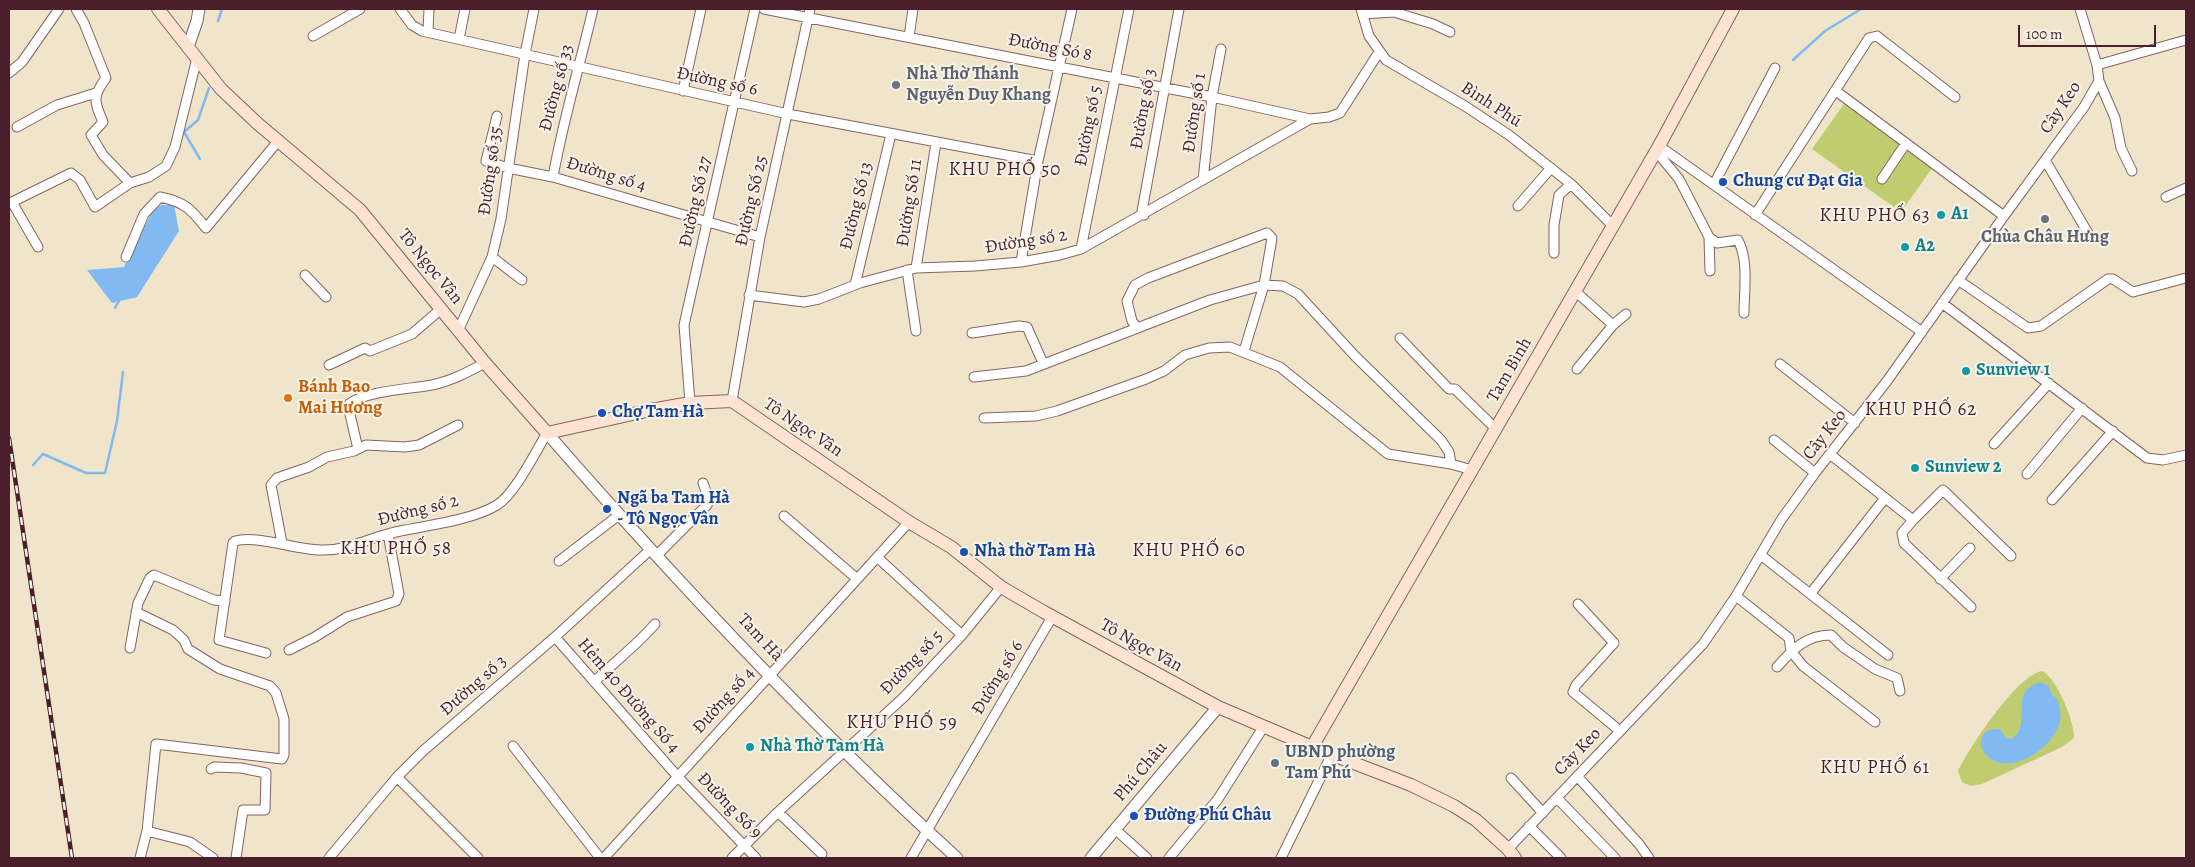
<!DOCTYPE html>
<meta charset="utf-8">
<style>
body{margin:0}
#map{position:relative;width:2195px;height:867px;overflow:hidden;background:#f0e5ca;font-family:Alegreya,serif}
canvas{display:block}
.frame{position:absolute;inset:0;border:10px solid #4a1f2b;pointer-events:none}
.scale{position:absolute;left:2018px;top:25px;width:138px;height:22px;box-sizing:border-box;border:2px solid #4a1f2b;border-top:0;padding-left:6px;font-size:15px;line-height:18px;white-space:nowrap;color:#4a1f2b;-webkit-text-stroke:4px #f7f3e8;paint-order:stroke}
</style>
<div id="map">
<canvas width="2195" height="867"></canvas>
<div class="frame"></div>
<div class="scale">100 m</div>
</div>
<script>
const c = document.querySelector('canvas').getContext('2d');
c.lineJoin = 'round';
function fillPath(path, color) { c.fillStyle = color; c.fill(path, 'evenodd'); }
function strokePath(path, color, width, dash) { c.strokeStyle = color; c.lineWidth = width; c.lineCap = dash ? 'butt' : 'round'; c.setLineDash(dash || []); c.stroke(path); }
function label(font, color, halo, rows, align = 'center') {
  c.font = font + ' Alegreya,serif'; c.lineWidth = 4; c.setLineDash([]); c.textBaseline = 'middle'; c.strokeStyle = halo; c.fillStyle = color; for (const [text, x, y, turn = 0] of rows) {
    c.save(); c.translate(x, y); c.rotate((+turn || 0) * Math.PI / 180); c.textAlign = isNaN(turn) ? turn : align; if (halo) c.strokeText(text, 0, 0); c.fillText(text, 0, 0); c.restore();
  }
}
fillPath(new Path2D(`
 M1844,104L1933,167L1901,212L1812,149Z
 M2042,671C2056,677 2075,722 2074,738L2062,747L1982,784L1971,786L1962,782L1958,771C1969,748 2017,675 2042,671Z`), '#bfcd70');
fillPath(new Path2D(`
 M161,205H174L179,231L137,297L112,303L87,270L124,267L152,212Z
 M2040,682L2049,686L2052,695L2057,698C2059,705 2062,713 2060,721C2054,751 1998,784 1981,747C1980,734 1986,728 2000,729L2006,738L2011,739C2035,725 2006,692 2040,682Z`), '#81baf2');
strokePath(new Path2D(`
 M218,21L222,9
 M1793,60L1825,31L1861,9
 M200,159L184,132L198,120L209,88
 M115,308L120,299
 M33,465L43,454L86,473H105L117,421L123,372`), '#81baf2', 2.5);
const minor = new Path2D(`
 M76,9L84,23L106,78C92,97 94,101 103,122L91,135L103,155L130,183
 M400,9L412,25L422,31L788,114L1038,161
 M764,9L1212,97L1310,119L1329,117L1340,113L1379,52
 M1361,9L1369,36L1386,60L1465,106L1509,135L1571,184L1613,226
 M1363,14L1394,12L1433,24L1450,32
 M428,32L429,9
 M313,36L360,9
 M909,37L913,9
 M459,39L465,9
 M2097,65L2186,40
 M9,73L22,62L59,9
 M2099,81L2115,118L2121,148L2132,171
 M683,91L701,9
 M1836,91L2004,216
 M497,116L486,161L508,168L553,177L760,237
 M17,127L57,105L96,93
 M1659,146L1922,332
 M1656,151L1679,179L1709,237L1717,243L1738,240C1749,261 1744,290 1744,313
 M2045,160L2088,233
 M553,177C563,120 580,65 593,9
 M1882,179L1906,143
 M1203,180L1212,97L1221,49
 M1714,184L1775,68
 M2166,197L2186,188
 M1518,206L1551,168
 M1144,215L1142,211L1179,9
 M1755,215L1869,38L1877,36L1955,97
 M1709,237L1710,271
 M38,247L12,202L71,173L80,180L95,207L130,183L149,177L166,166L175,147L197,58
 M1081,249L1129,9
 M1554,253V225L1559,195L1571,184
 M126,257L144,214L160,197C185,202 191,209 206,228L279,140
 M492,257L522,280
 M1021,262L1038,161L1072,9
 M916,268L936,143
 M907,270L916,331
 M305,275L326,297
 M1958,280L2028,328L2041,326L2108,279H2113L2133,292L2186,278
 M855,285L891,134
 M1575,291L1613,325L1577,369
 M749,295L804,302L819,299L860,283L916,268L975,266L1021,262L1060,255L1081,249L1310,119
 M1942,303L2147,458L2163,460L2186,455
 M1613,325L1626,314
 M1137,328L1132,321L1127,301L1135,285L1148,278L1267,233L1272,238L1264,285L1244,351
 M458,331L492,257L501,219L525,54L534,9
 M972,333L1019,326L1027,327L1043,363
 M1400,338L1449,389H1455L1496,429
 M1780,364L1855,423
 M329,365L365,348L370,351L412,334L441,309
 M974,377L1026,371L1210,300L1264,285L1283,286L1298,294L1355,356L1441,440L1449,452L1451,464L1472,470
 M732,401L760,237L810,9
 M690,403L684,325L755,9
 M984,418L1036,416L1057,411L1146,379L1164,371L1185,355L1209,348L1230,347L1280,367L1388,454L1451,464
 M1774,440L1815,473
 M1994,444L2049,383
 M358,449L349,410V404C365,391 410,389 432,385C451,381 468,372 485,363
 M1831,455L1913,520L1902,533L1904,543L1971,607
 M2027,474L2082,408
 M2052,500L2113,431
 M784,516L856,578
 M1913,520L1943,490L2011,556
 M282,543L271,485L277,478L309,467L327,457L354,451L366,445L405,447L419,445L458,425
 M657,555L707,505L709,500L703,483
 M1762,556L1888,655
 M877,557L962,635
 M559,561L619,515
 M1940,579L1970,548
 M1811,593L1885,498
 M1736,596L1789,638L1791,651L1803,666L1875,722
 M1578,604L1614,643L1576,685L1573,692L1620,731
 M136,612L173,630L184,640L188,649L220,669L270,686L276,693L284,719V755L282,759L156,744L147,831L140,858
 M555,637L678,777L756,858
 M130,648L138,603L150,578L154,575L214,600L225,601
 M289,650L315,637L347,617L396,601L399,594L388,534
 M266,653L219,640L233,543L235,541C259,535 296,550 321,550C346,551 367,539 391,533C422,526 471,521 497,505C515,494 536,451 547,433
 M1777,667C1793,649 1806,635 1831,635L1843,647L1875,669L1897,678L1900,691
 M594,682C614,662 636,646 655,624
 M513,746L600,858
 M211,769L214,767L241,768L266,773L265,810H243L236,858
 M1577,776L1639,844L1649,858
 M397,777L478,858
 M1511,778L1543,813
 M1557,798L1615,858
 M778,812L822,854
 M1529,826L1561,858
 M1116,830L1147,858
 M147,831L190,842L213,858
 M1508,849L1703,644L1736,596L1781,520L1815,473L1887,381L2004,216L2084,107L2099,81L2097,65L2080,9
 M329,858L397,777L423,751L555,637L651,549
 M604,858L909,522
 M732,858L778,812L904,697L962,635L1001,587
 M911,858L1052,617
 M1169,858L1218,799L1264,726
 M1281,858L1332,754`);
const tertiary = new Path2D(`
 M188,47L197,21L199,9
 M547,433C676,581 812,726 957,858
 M1091,858L1218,707`);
const secondary = new Path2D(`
 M158,9L221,89L257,123L360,210L485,363L547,433L651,410L690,403L732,401L909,522L951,547L1001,587L1044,612L1218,707L1312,747L1411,785L1454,806L1476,820L1508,849L1515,858
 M1312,747L1659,146L1733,9`);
strokePath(minor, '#846463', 11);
strokePath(tertiary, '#846463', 13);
strokePath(secondary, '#846463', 14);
strokePath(minor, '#fff', 9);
strokePath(tertiary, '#fff', 11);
strokePath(secondary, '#fee3d2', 12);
const rail = new Path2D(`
 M9,438L72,858`);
strokePath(rail, '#4a1f2b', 4.5);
strokePath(rail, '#f7f3e8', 2.5, [8]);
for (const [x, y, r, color] of [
 [896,85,5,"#6b7280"],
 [1723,182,5,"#1a4fb4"],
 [1941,215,5,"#0f9aa8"],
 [2045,219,5,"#6b7280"],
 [1905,247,5,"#0f9aa8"],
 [1966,371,5,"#0f9aa8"],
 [288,398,5,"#e8710a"],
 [602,413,5,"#1a4fb4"],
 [1915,468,5,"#0f9aa8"],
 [607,509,5,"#1a4fb4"],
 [964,552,5,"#1a4fb4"],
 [750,747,5,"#0f9aa8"],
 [1275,763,5,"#5c6f8a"],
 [1134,816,5,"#1a4fb4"]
]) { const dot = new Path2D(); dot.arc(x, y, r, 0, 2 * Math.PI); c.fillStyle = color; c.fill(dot); strokePath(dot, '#f7f3e8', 2); }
label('18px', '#4a1f2b', '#f7f3e8', [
 ["Đường Só 8",1050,48,11],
 ["Đường số 6",717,82,12],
 ["Đường số 33",557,88,-75],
 ["Bình Phú",1491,105,33],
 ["Cây Keo",2061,108,-56],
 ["Đường số 3",1144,109,-80],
 ["Đường số 1",1195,113,-82],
 ["Đường số 5",1089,126,-79],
 ["Đường số 35",491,171,-82],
 ["Đường số 4",606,175,17],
 ["Đường Số 25",752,201,-77],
 ["Đường Số 27",696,202,-77],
 ["Đường Số 11",910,203,-81],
 ["Đường Số 13",857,206,-76],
 ["Đường số 2",1026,242,-9],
 ["Tô Ngọc Vân",430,267,51],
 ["Tam Bình",1510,370,-60],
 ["Tô Ngọc Vân",803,428,34],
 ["Cây Keo",1825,435,-52],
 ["Đường số 2",418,511,-14],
 ["Tam Hà",760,638,47],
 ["Tô Ngọc Vân",1141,646,29],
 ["Đường số 5",912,663,-46],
 ["Đường số 6",998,678,-59],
 ["Đường số 3",474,686,-41],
 ["Hẻm 40 Đường Số 4",628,696,49],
 ["Đường số 4",724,701,-48],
 ["Cây Keo",1578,752,-46],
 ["Phú Châu",1141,772,-50],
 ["Đường Số 9",729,806,46]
]);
label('bold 18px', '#5b616d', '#f7f3e8', [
 ["Nhà Thờ Thánh",906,75],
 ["Nguyễn Duy Khang",906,96],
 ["Chùa Châu Hưng",2045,238,"center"]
], 'left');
label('bold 18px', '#164399', '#f7f3e8', [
 ["Chung cư Đạt Gia",1733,182],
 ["Chợ Tam Hà",612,413],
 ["Ngã ba Tam Hà",617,499],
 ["- Tô Ngọc Vân",617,520],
 ["Nhà thờ Tam Hà",974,552],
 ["Đường Phú Châu",1144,816]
], 'left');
label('bold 18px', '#0d838f', '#f7f3e8', [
 ["A1",1951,215],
 ["A2",1915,247],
 ["Sunview 1",1976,371],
 ["Sunview 2",1925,468],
 ["Nhà Thờ Tam Hà",760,747]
], 'left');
label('bold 18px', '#c56008', '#f7f3e8', [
 ["Bánh Bao",298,388],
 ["Mai Hương",298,409]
], 'left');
label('bold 18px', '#4e5e75', '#f7f3e8', [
 ["UBND phường",1285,753],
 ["Tam Phú",1285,774]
], 'left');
c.letterSpacing = '1px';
label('19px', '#4a1f2b', '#f7f3e8', [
 ["KHU PHỐ 50",1005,170],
 ["KHU PHỐ 63",1875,216],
 ["KHU PHỐ 62",1921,410],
 ["KHU PHỐ 58",396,549],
 ["KHU PHỐ 60",1189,551],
 ["KHU PHỐ 59",902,723],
 ["KHU PHỐ 61",1875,768]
]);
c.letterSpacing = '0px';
</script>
